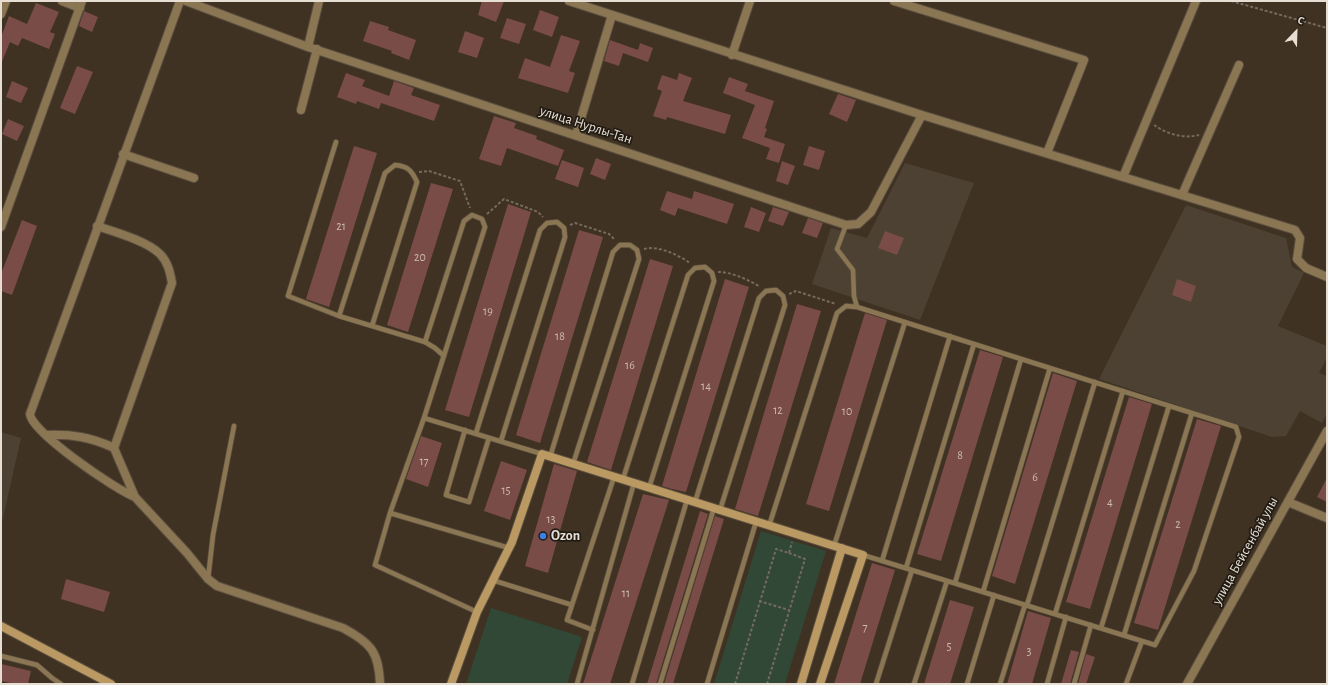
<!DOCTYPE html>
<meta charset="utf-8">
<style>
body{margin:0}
#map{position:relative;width:1328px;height:685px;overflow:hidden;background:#3f3222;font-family:"Alegreya Sans",sans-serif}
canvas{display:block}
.frame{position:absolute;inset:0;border:2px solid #e7dfd4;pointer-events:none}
.north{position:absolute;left:1276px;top:12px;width:40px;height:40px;-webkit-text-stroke:3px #211b14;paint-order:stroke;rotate:23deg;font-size:11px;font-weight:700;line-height:16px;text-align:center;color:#e7dfd4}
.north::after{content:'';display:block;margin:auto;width:14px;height:18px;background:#e7dfd4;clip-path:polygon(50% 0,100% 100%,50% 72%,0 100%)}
</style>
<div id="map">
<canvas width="1328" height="685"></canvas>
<div class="frame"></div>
<div class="north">С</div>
</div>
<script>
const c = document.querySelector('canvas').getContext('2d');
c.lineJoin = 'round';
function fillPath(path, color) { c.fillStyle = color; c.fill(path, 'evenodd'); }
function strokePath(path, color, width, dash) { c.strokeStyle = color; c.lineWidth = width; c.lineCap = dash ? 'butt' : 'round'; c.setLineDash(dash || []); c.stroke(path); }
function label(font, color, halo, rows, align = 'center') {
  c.font = font + ' "Alegreya Sans",sans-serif'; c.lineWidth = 3.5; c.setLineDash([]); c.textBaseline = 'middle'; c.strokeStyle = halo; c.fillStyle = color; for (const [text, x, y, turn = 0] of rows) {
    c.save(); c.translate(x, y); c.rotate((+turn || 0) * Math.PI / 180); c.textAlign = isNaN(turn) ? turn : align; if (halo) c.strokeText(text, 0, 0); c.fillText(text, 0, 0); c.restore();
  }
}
fillPath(new Path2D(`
 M905,163L974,183L920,320L812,284L831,228L867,238Z
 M1186,205L1286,238L1292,267L1304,273L1278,326L1327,346V357L1319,373L1327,376V413L1322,423L1300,411L1286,436L1272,437L1099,379Z
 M1,432L21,438L1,527Z`), '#4c4132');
fillPath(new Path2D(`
 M761,531L826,551L785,684H714Z
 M491,608L582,637L567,684H466Z`), '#314836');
fillPath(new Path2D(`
 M482,1H504L496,22L478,15Z
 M36,3L59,12L50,32L55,34L49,49L22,38L18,46L10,42L1,64V37L9,16L27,24Z
 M540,10L559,17L552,37L533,30Z
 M84,11L98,17L92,32L79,26Z
 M507,18L526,24L519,44L500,38Z
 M370,21L389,27L388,30L416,40L409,60L391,53L392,51L363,41Z
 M465,31L484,38L477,58L458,52Z
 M561,35L580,41L569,71L575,73L568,93L518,78L525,58L550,67Z
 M610,40L638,50L640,43L653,48L648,62L623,53L619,66L604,61Z
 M77,66L93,72L75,114L60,108Z
 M346,73L365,80L362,86L389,96L394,81L414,88L411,95L440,105L434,121L381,103L379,109L357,101L356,104L337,97Z
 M679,73L692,78L683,101L731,115L725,134L667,117L666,120L653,116L662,91L657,89L662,75L677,80Z
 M729,77L748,84L745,91L774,101L765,128L767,129L764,137L785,144L779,163L766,159L770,148L742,138L755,105L723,93Z
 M12,81L28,88L21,103L6,97Z
 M838,94L856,100L847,122L829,114Z
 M494,116L516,123L514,128L537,136L536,139L564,150L558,166L507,148L501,166L479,159Z
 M8,119L24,126L17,141L2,134Z
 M354,146L377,153L329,307L306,299Z
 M809,146L825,151L819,170L803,165Z
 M596,158L611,164L605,180L590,174Z
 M562,160L584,168L578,187L555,179Z
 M782,161L795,166L788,185L776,181Z
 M431,183L453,189L408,332L387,325Z
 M667,191L692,199L694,191L734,204L727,224L678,208L675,216L660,210Z
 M508,204L531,212L469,417L445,410Z
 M751,207L766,213L759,232L744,227Z
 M773,207L789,212L783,226L768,221Z
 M808,218L823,223L817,238L802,233Z
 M22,220L37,226L12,295L1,291V274Z
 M579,230L603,237L540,443L516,435Z
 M885,231L904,238L897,255L878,248Z
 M650,259L673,266L611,470L587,462Z
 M725,279L749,287L686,492L672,489L662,486Z
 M1177,279L1196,286L1191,302L1172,295Z
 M797,304L821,311L758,516L735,509Z
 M865,313L887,320L829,511L806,504Z
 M980,350L1003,357L941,561L917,554Z
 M1053,373L1077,381L1015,584L992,576Z
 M1129,397L1152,404L1090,609L1066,602Z
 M1197,419L1221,426L1158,630L1134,623Z
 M421,436L442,443L428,487L406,479Z
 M501,461L527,470L510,520L484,511Z
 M554,464L577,471L548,573L525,566Z
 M1327,478V502L1317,497Z
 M643,494L669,500L610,684H583Z
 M700,511L708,514L656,684H647Z
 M715,516L724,519L673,684H664Z
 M872,563L895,570L860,684H834Z
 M66,579L110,592L104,612L61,599Z
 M950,600L974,607L950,684H924Z
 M1028,611L1051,618L1032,684H1007Z
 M1071,650L1079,652L1070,684H1061Z
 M1086,654L1095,657L1086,684H1078Z
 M1,664L31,671L28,684H15L1,681Z`), '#7a4c47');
const lane = new Path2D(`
 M336,142L288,296L339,316L425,342L435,348L444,356
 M846,225L837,249L853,270L854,296L857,307
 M339,316L385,173L395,165C408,166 412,171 417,182L372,326
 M425,342L464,221L472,215L482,219L485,227L424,418L390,513L375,565L477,612
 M424,418L542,454
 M465,430L446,495L469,502L489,438
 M476,433L540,230L547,223L557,222L564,228L565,237L501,441
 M550,457L613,252L620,245H630L637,250L639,259L573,464
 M623,479L688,275L695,268L705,267L712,273L714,281L649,488
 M695,502L759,298L766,291L776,290L783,296L785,305L720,510
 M390,513L509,548
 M769,526L837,313L846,306L857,307L1236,427L1239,437L1194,571L1155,645L863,555
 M834,546L905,322
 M882,561L950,336
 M906,568L974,344
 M208,579L213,535L234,426
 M492,580L572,605
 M955,583L1021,359
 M983,592L1050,368
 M1027,605L1095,382
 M1055,614L1123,391
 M1101,628L1169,406
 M593,630L567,620L614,477
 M1124,635L1192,413
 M1,656L37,665L52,678L61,684
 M577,684L634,483
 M632,684L687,500
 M660,684L714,508
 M707,684L756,522
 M876,684L912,570
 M914,684L947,581
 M967,684L994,595
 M1000,684L1025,605
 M1047,684L1066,617
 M1074,684L1091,625
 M1126,684L1142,641`);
const street = new Path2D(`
 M62,1L80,8
 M186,1L308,47L846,225L858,224L871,212L922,115
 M569,1L922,115L1295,230L1300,238L1297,259L1306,268L1327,277
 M894,1L1084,60L1047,153
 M1,14L6,1
 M308,47L319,1
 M732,55L750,1
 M301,110L317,49
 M576,135L612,15
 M123,154L194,178
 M1123,177L1196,1
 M1182,195L1239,65
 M97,226C115,232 147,241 160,254C168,262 170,272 172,283L114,448
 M1,227L82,1
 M46,435C71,434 91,437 114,448L135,497L187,553L208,579L217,586L343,628C371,643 379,652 380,684
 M135,497C116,490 31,432 30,414L180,1
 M1288,502L1327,518
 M1187,684L1327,431`);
const secondary = new Path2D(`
 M1,626L111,684
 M451,684L477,612L512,542L542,454L863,555L820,684
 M801,684L842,548`);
strokePath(lane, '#5a4e3e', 6);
strokePath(street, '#5a4e3e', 10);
strokePath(secondary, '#5a4e3e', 10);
strokePath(new Path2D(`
 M1231,1L1327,28
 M1154,125C1167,134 1183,139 1199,135
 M419,172L429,171L460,181L470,208
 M487,214L504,199L538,212L543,217
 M570,225L575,223L609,234L615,240
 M644,249C658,245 678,255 690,263
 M718,272C732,272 749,280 760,287
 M789,294L796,291L836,304
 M759,601L789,610
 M735,684L776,549L789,553L792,542
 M767,684L805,559L789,553`), '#756a5c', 2, [3, 2]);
strokePath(lane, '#8b7654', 4.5);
strokePath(street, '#8b7654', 8);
strokePath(secondary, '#bb9962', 8);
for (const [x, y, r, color] of [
 [543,536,4,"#3f7fe0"]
]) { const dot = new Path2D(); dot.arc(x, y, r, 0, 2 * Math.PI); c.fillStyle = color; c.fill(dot); strokePath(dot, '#211b14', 1.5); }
label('12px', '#ccbab1', null, [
 ["21",341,226],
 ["20",420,257],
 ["19",488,311],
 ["18",560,336],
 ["16",630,365],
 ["14",706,386],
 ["12",778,410],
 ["10",847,411],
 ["8",960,455],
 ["17",424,461],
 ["6",1035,477],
 ["15",506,490],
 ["4",1110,502],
 ["13",551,519],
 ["2",1178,524],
 ["11",626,593],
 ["7",865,627],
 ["5",949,646],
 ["3",1029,651]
]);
label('14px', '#e7dfd4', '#211b14', [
 ["улица Нурлы-Тан",586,125,18],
 ["улица Бейсенбай улы",1245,551,-61]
]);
label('bold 14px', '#e7dfd4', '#211b14', [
 ["Ozon",551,536]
], 'left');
</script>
